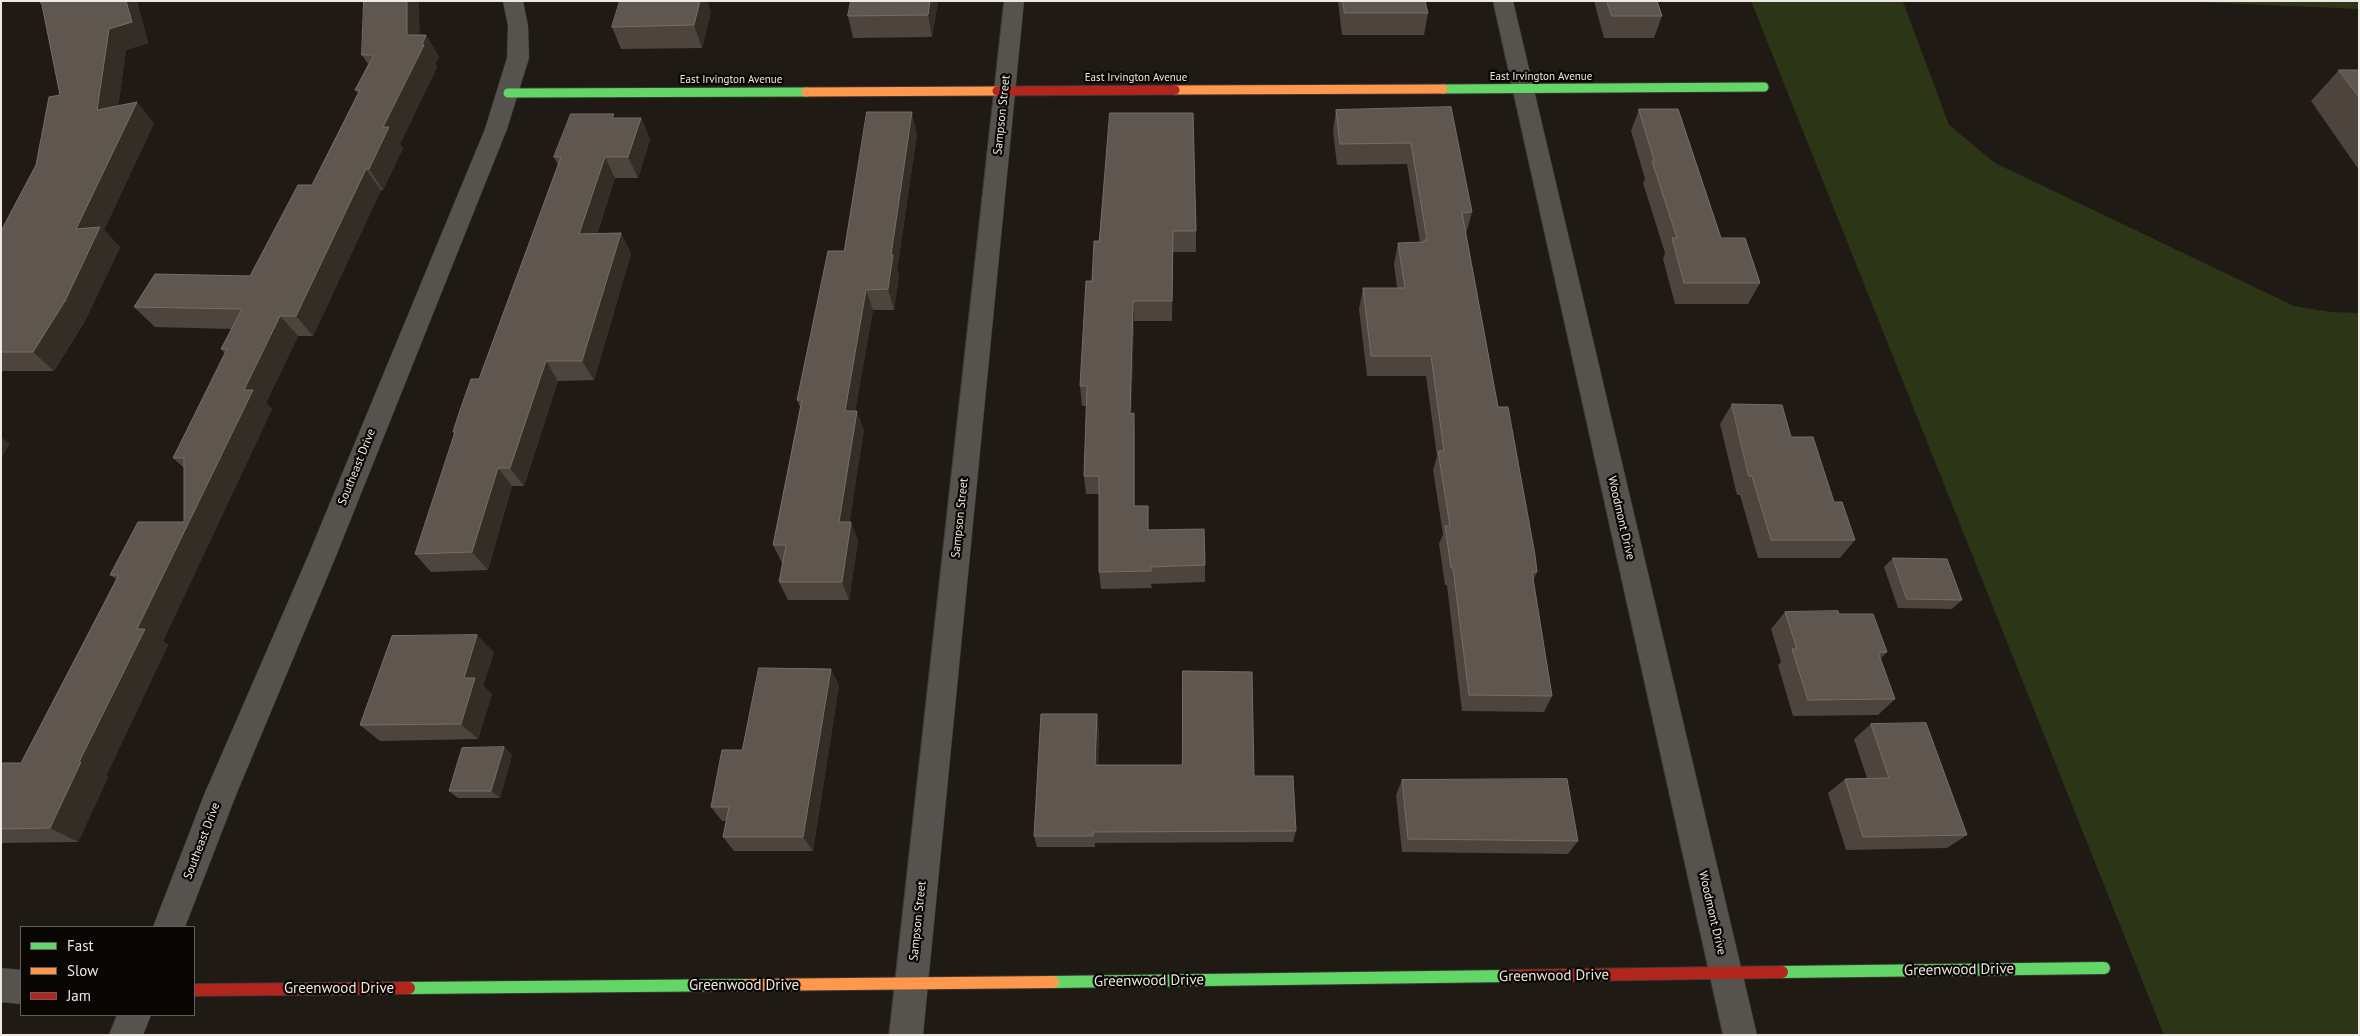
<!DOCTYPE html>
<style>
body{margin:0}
#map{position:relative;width:2360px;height:1036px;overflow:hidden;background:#1f1a14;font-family:"PT Sans",sans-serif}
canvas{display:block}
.frame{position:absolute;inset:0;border:2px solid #efe7e1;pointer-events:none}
.legend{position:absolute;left:20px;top:926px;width:175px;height:90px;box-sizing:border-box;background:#0a0603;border:1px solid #66605c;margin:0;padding:6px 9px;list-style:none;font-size:15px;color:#efe7e1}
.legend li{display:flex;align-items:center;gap:10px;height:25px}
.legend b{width:25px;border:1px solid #66605c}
</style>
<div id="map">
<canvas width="2360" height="1036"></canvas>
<div class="frame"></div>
<ul class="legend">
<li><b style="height:6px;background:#63d668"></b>Fast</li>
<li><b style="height:6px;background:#ff974d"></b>Slow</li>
<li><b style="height:6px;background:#b3261e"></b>Jam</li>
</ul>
</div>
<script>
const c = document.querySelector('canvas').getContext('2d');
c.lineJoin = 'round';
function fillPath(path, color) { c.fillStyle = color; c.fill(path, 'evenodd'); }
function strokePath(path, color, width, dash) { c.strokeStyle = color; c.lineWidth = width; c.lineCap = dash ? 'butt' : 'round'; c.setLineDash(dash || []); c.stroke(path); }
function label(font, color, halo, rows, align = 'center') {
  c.font = font + ' "PT Sans",sans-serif'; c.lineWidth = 4.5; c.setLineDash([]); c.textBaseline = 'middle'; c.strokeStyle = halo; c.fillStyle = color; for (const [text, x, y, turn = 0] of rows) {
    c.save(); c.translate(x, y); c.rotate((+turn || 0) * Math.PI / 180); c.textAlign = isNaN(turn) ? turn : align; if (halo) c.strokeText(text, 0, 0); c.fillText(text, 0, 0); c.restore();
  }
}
fillPath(new Path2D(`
 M1751,1H1906L1903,2L1949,125L1995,163L2294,306L2331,312L2359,313V1035H2164Z
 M2174,1H2359V9Z`), '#2c3617');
const street = new Path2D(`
 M503,1H523L528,26L529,58L507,129L336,556L236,795L185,927H153L204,795L308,556L485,129L507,58L508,26Z
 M1004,1H1024L923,1035H889Z
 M1493,1H1513L1757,1035H1723Z
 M1,968L21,970V1004L1,1002Z
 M117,1015H151L143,1035H109Z`);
const fastFar1 = new Path2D(`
 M1443,89L1764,87
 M508,93L806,92`);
const fast = new Path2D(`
 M1782,972L2104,968
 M1053,982L1508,976
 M409,988L748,985`);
const slowFar1 = new Path2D(`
 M1175,90L1443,89
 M806,92L997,91`);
const slow = new Path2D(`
 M748,985L1053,982`);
const jamFar1 = new Path2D(`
 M997,91L1175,90`);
const jam = new Path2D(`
 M1508,976L1782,972
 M194,990L409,988`);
strokePath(street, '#3b3632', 1);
strokePath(fastFar1, '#3b3632', 11);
strokePath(fast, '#3b3632', 14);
strokePath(slowFar1, '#3b3632', 11);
strokePath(slow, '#3b3632', 14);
strokePath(jamFar1, '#3b3632', 11);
strokePath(jam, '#3b3632', 14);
fillPath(street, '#56524e');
strokePath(fastFar1, '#63d668', 9);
strokePath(fast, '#63d668', 12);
strokePath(slowFar1, '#ff974d', 9);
strokePath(slow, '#ff974d', 12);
strokePath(jamFar1, '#b3261e', 9);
strokePath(jam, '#b3261e', 12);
fillPath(new Path2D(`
 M40,1H137L148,43L126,50L118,106L154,123L104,230L120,247L85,321L54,371H1V231L36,165L60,95L42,5Z
 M938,1L932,37L853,38L848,16Z
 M1338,1H1425L1428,13L1424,35H1342Z
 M1594,1H1657L1662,16L1654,38H1604Z
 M711,12L702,48L621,49L612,27Z
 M420,35H426L439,57L435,64L437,67L400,144L403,148L383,190H381L313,336H298L266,403L272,409L163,641L168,645L106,776L108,777L78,842L1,843V763H21L116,579L110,575L184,522V468L173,458L225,354L221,349L232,329L155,327L134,307L250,276L312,185L358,93L355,90L368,64L362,55Z
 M2339,70H2359V170L2311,101Z
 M1451,107L1472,212L1466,234L1498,407L1537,572L1533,581L1552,696L1544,712L1462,711L1447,585H1445L1439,544L1443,534L1433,470L1437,456L1426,376H1367L1359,309L1363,288H1397L1394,264L1398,243L1420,242L1407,164L1337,165L1333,131L1336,110Z
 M1639,109L1721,238L1760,283L1748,304H1675L1663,259L1665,253L1643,183L1645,179L1631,131Z
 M1193,113L1196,231V252H1173L1172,321H1134L1131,414L1135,433V506L1149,530L1205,565V582L1151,584L1152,588L1101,589L1099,572V494H1086L1084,476L1087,406H1082L1080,386L1092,281L1099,241Z
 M616,118H641L650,139L638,178H615L597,234L621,233L631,254L594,380L558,381L524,486H512L488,570L431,572L415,554L455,434L453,432L479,379L558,165L554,157Z
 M917,134L897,270L899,276L894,310H873L855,411L864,430L849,522L858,540L849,600H788L779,582L783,563H782L773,545L800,407L797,400L844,251Z
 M1732,404L1791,437L1834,502L1855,540L1840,558H1758L1740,495H1737L1720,424Z
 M1893,558L1962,600L1952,609L1898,608L1884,567Z
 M1785,612L1839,614L1887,652L1880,659L1895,699L1878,715L1793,716L1778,665L1781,662L1771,629Z
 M494,652L483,686L492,694L478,739L380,741L360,725Z
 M839,685L813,851H734L723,837L726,821H722L711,807L742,750Z
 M1871,724L1967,835L1947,848L1846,850L1828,793L1845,779L1867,778L1854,739Z
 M1099,726L1098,765L1254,776L1296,831L1293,842L1095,843V847H1037L1034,836Z
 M504,747L512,755L500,798H458L449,791Z
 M1402,780L1578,841L1568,854L1402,852L1396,795Z`), '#4d453d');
fillPath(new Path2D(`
 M126,1H137L148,43L126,50L115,131L97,110L109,29Z
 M407,1H419L420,54L422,45L426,35L439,57L435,64L437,67L400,144L403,148L383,190L369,169L383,127L407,35Z
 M700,1H708L711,12L702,48L694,25Z
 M930,1H938L932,37L928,15Z
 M137,102L154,123L104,230L120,247L85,321L54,371L33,352L76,229Z
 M912,112L917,134L897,270L899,276L894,310L888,289L891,255Z
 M641,118L650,139L638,178L628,157Z
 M605,157L615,178L590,254L579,234Z
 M366,169L381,190L313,336L296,316Z
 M621,233L631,254L594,380L582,361Z
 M866,290L873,310L852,430L845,411Z
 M1133,301L1134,321L1131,433L1130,414Z
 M280,316L298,336L266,403L272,409L163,641L168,645L106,776L108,777L78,842L50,828L137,629L244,390Z
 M546,361L558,381L524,486L510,468Z
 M857,411L864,430L847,540L839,522Z
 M1134,413L1135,433V524L1134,506Z
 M1,437L10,444L1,458Z
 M498,468L512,486L488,570L472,552Z
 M851,522L858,540L849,600L842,582Z
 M477,635L494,652L483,686L492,694L478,739L461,724L464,678Z
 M831,669L839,685L813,851L803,837Z
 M1097,714L1099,726L1097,777L1095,765Z
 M504,747L512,755L500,798L491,791Z`), '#332d25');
const building = new Path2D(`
 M40,1H126L132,22L109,29L97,110L137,102L76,229L100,227L65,301L33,352H1V231L36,165L49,97L60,95L42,5Z
 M364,1H407V35H426L422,45H424L383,127H389L369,169H366L296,316H280L244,390H253L137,629H145L79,762H81L50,828L1,829V763H21L119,575H110L138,522H184V458H173L227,349H221L242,309L134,307L155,274L250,276L298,185H312L360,90H355L374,55H362Z
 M620,1H700L694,25L612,27Z
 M851,1H930L928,15L848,16Z
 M1343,1H1425L1428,13H1345Z
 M1607,1H1657L1662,16H1612Z
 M2339,70H2359V97Z
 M1451,107L1472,212L1462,213L1498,407H1508L1535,555L1537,572H1532L1552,696L1469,695L1453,568H1451L1445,526H1450L1438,451H1444L1431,356H1371L1363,288H1405L1398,243L1424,242V240H1427L1411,143L1340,144L1336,110Z
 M1639,109H1678L1721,238H1745L1760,283H1684L1672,238H1677L1652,161H1654Z
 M867,112H912L891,255H893L888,289L866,290L845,411H857L839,522H851L842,582H779L786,545H773L802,400H797L828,251H844Z
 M1110,113H1193L1196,231H1173L1172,301H1133L1130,414L1134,413V506H1148V530L1204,529L1205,565L1151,567V571L1099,572V476H1084L1087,386H1080L1086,281H1092L1094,241H1099Z
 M571,114H614L612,118H641L628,157H605L579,234L621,233L582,361H546L510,468H498L472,552L415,554L455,432H453L459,413L471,379H479L561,157H554Z
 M1732,404L1782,405L1791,437H1813L1834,502H1842L1855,540H1771L1752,476H1749Z
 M1893,558L1947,559L1962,600L1907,599Z
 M1838,611L1839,614H1873L1887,652H1878L1895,699L1808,700L1792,649H1797L1785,612Z
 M477,635L464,678H475L461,724L360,725L392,636Z
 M759,668L831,669L803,837H723L729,807H711L722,750H742Z
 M1183,671L1252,672L1254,776H1293L1296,831L1093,832V836H1034L1041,714H1097L1095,765H1182Z
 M1926,723L1967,835L1863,837L1845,779L1889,778L1871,724Z
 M504,747L491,791H449L462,748Z
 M1567,779L1578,841L1408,839L1402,780Z`);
fillPath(building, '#5f574f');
strokePath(building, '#756d66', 1);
label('11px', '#efe7e1', '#0a0603', [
 ["East Irvington Avenue",1541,77],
 ["East Irvington Avenue",1136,78],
 ["East Irvington Avenue",731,80]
]);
label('12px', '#efe7e1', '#0a0603', [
 ["Sampson Street",1002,115,-84],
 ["Southeast Drive",357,467,-68],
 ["Sampson Street",960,518,-84],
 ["Woodmont Drive",1621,518,77],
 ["Southeast Drive",202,841,-69],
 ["Woodmont Drive",1712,913,77],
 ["Sampson Street",918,921,-84]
]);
label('15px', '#efe7e1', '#0a0603', [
 ["Greenwood Drive",1959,970,-1],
 ["Greenwood Drive",1554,976,-1],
 ["Greenwood Drive",1149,981,-1],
 ["Greenwood Drive",744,986],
 ["Greenwood Drive",339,989]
]);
</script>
